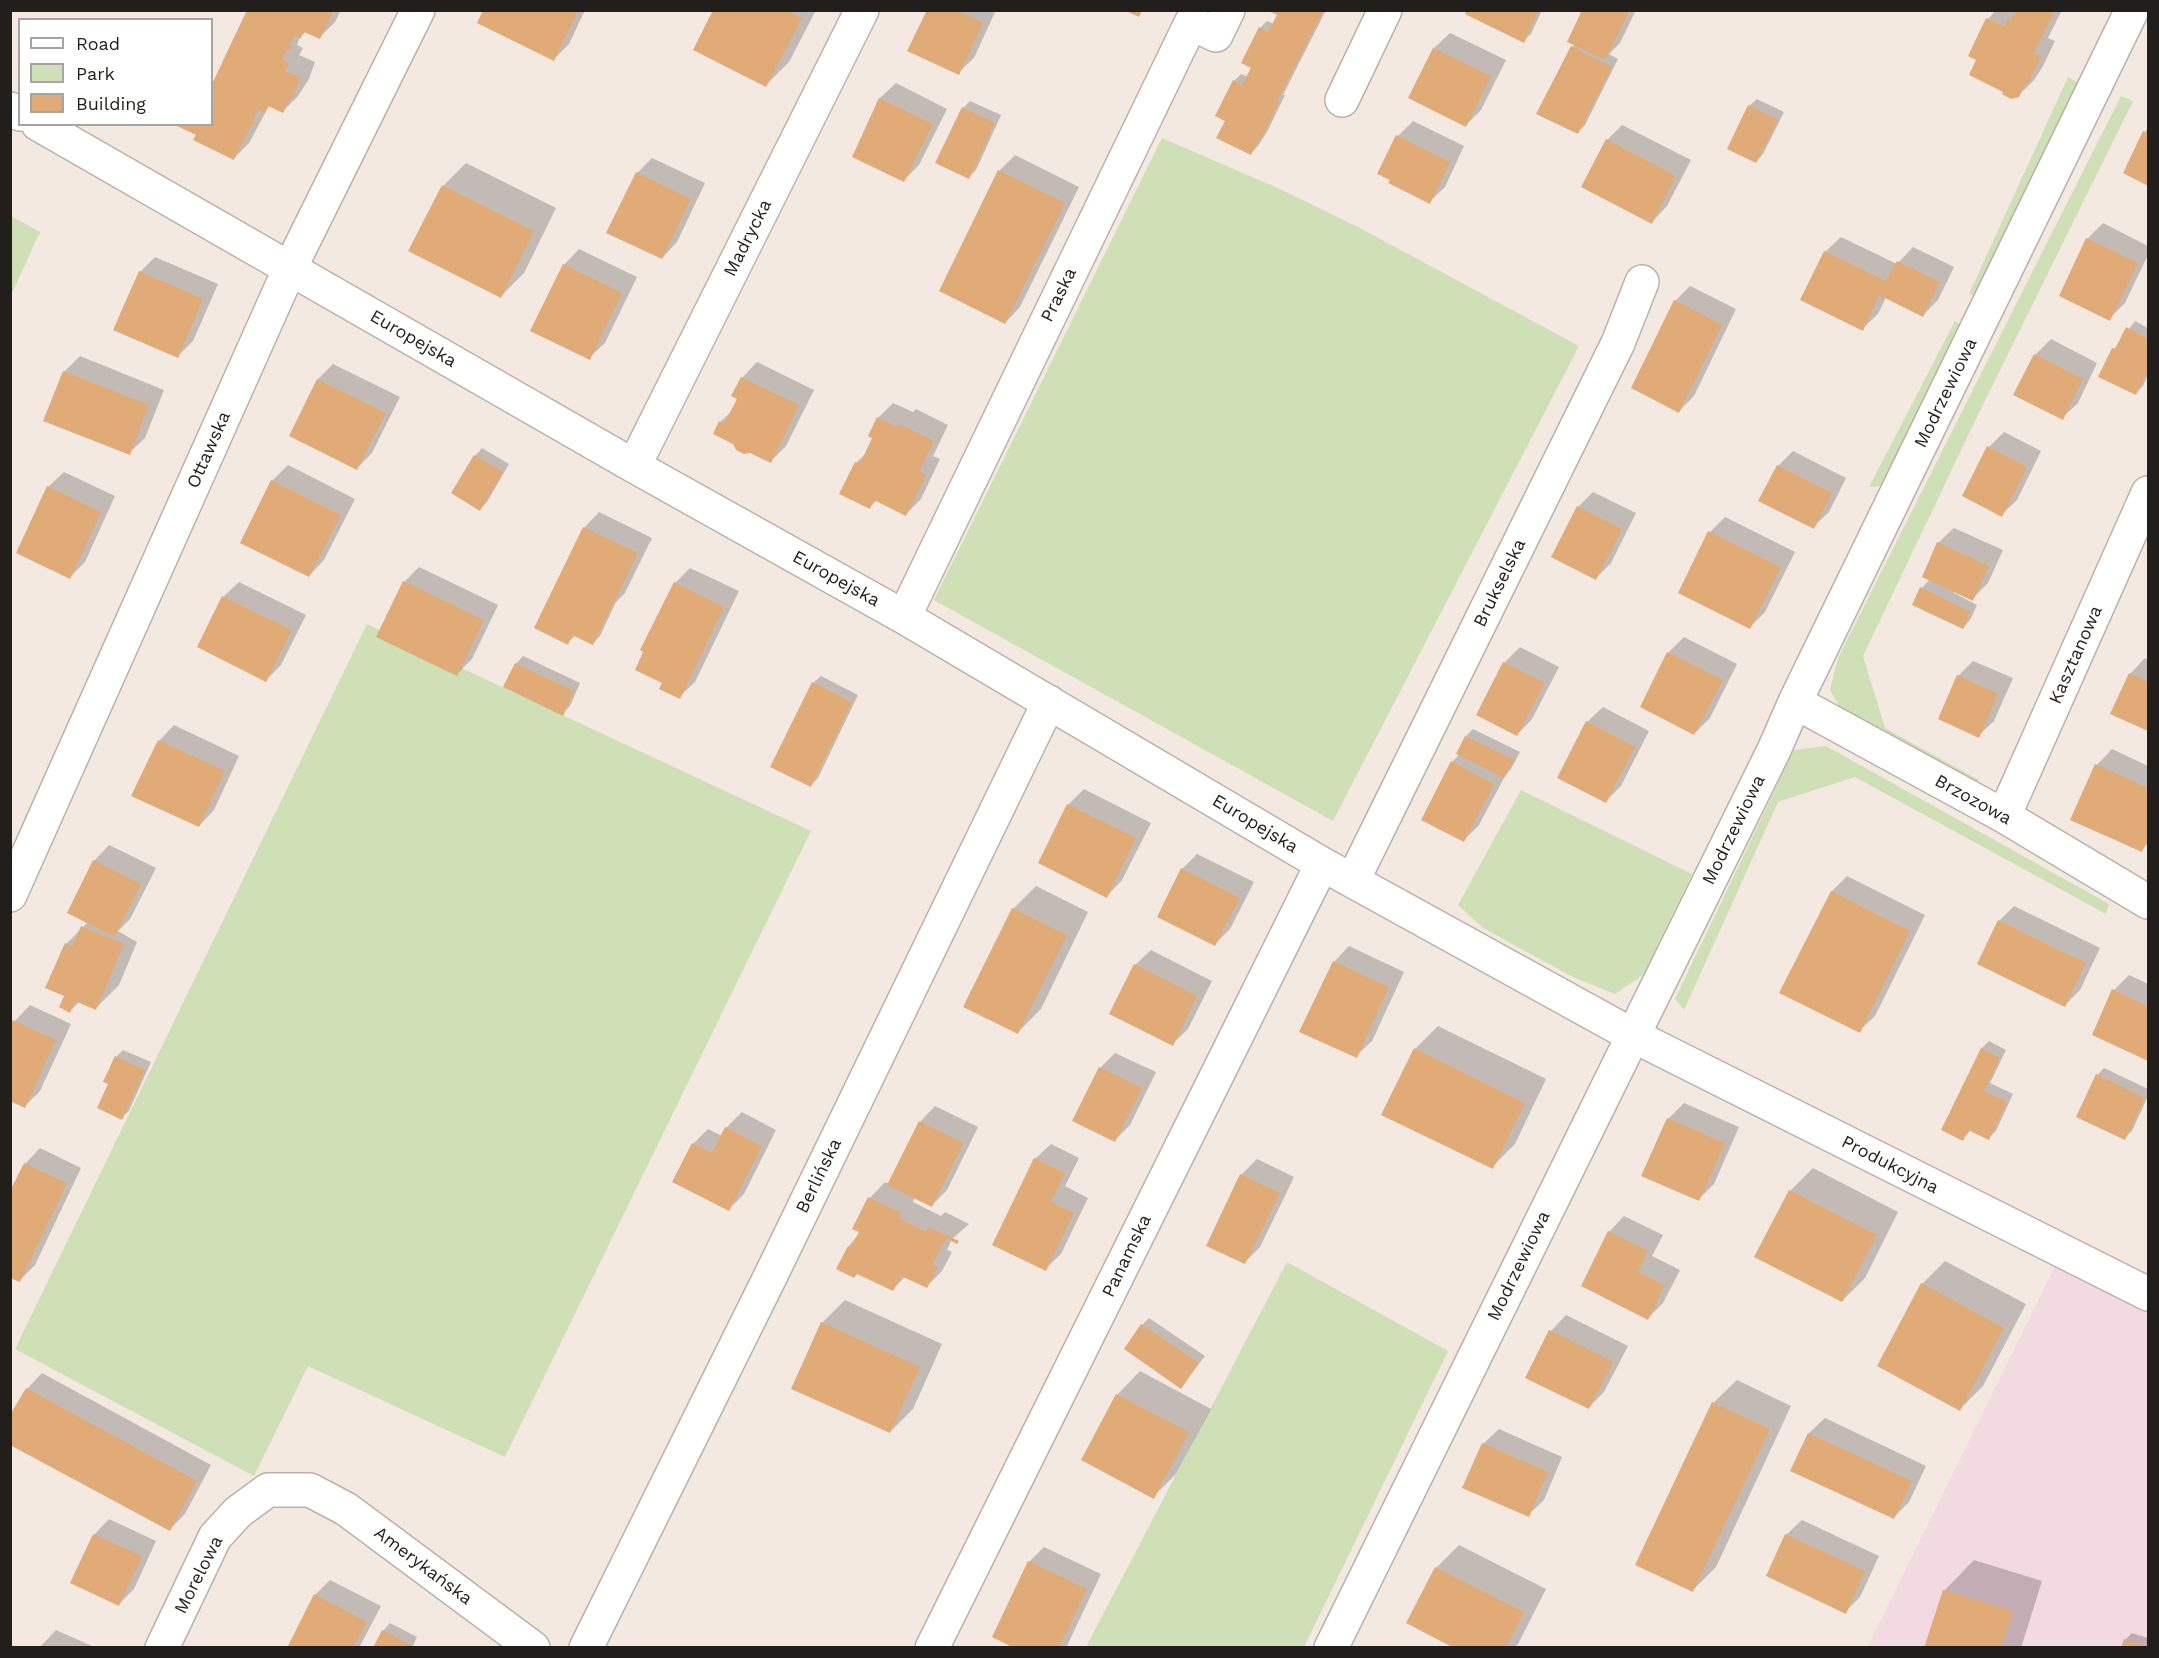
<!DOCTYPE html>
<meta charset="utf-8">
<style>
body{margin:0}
#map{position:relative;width:2159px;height:1658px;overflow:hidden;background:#f3e9e1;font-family:"Work Sans",sans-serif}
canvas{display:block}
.frame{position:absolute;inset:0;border:12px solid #211e1b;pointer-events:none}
.legend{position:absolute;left:18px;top:18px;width:195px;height:108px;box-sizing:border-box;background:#fff;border:2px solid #a6a5a4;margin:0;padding:8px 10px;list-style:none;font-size:18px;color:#211e1b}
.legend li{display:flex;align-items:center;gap:12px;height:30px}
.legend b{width:30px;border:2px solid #a6a5a4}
</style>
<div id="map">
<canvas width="2159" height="1658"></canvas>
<div class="frame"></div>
<ul class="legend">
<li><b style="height:8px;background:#fff"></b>Road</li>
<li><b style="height:16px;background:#cfdfb6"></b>Park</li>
<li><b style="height:16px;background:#e0ab76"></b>Building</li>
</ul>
</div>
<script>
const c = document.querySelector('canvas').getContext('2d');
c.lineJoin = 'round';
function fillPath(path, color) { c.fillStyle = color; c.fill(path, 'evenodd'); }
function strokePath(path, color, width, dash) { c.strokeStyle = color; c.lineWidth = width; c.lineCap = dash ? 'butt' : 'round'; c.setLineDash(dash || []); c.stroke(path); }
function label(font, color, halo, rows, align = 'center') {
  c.font = font + ' "Work Sans",sans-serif'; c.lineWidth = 5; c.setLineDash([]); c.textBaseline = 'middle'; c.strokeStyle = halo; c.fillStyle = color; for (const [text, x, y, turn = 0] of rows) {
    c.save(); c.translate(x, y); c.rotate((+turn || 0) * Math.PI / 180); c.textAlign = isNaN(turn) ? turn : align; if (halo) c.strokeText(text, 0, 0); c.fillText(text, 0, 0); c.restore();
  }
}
fillPath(new Path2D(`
 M2062,1252L2148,1300V1647L1867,1648Z`), '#f3d9e1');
fillPath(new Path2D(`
 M2068,77L2087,88L1982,299L1969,294Z
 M2121,96L2133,101L1974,423L1863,656L1885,728L1979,780L1969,787L1846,719L1830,690L1838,658Z
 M1162,138L1282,190L1358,227L1579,346L1333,821L934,600Z
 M11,216L40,232L11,295Z
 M1955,321L1966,330L1885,486L1869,487Z
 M367,624L811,831L505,1457L308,1366L254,1476L15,1349Z
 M1826,746L2109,904L2106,914L1855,777L1778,802L1684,1010L1675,999L1794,750Z
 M1521,790L1692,874L1643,975L1615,994L1573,977L1483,928L1458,905Z
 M1287,1262L1448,1351L1304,1647H1086Z`), '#cfdfb6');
fillPath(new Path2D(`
 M249,10H341L335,22L319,38L306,31L299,39L297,45L303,48L299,55L315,62L309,79L298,96L283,111L269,106L249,143L234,158L212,124V88Z
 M485,10H585L569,44L554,59Z
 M715,10H816L789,62L766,85Z
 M928,10H996L974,58L958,73Z
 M1271,10H1326L1283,95H1285L1268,130L1258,146L1251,153L1227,120L1234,81L1241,74L1248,77L1253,67L1260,28L1267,21L1274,24L1279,14Z
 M1468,10H1542L1531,34L1523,41Z
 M1583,10H1636L1620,43L1609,54L1618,59L1585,125L1578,132L1572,47L1575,44Z
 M1996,10H2062L2048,38L2055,41L2042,68L2034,80L2018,96L2005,91L1978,59L1988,19Z
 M1450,33L1506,60L1481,110L1466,125L1410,98L1434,48Z
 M896,83L947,109L919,165L904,180L854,156L880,98Z
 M1757,99L1784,112L1763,154L1756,162L1749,106Z
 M970,101L1001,115L976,170L969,177L963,108Z
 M1413,121L1464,146L1445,187L1429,202L1398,136Z
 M1622,125L1691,160L1667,206L1652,222L1607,140Z
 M2148,128V184L2125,172L2145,132Z
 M1015,155L1079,187L1020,307L1005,323L941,291L1000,170Z
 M652,158L705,183L677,242L662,258L637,173Z
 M466,163L556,208L524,273L501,296L443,186Z
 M2103,223L2148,246V255L2125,303L2109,319L2061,295L2087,239Z
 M1841,237L1897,264L1913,247L1954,267L1938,300L1923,315L1886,297L1878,314L1862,329L1825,252Z
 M579,249L637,277L605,343L589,358L564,265Z
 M155,257L218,284L193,341L177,357L140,272Z
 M1690,286L1736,309L1694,396L1679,411L1675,301Z
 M2135,321L2148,328V375L2143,386L2135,394L2114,349Z
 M2051,339L2097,363L2078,403L2062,418L2035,355Z
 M80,356L164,390L145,438L129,453L64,372Z
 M757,362L814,390L786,446L771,461L720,422L734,409L739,398L742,378Z
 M333,364L400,397L372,453L357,468L291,435L318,379Z
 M893,403L913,412L916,409L948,425L933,456L940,459L921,499L906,514L877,500L870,507L856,463L868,451L874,438L878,418Z
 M2004,432L2041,451L2017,500L2001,515L1989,447Z
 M482,448L509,464L487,502L480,509L453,492L475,456Z
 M1793,451L1846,478L1829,512L1813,527L1778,466Z
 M288,465L355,499L324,560L309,576L272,481Z
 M64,472L115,496L85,562L70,577L48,487Z
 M1593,492L1636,513L1611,563L1596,578L1578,507Z
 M599,512L652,538L625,593L616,602L600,636L593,643L575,636L567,643L584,528Z
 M1725,517L1795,552L1765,612L1750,627L1710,532Z
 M1954,528L2003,550L1988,583L1972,599L1955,591L1954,593L1977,605L1970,620L1963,628L1922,588L1930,579L1938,543Z
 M419,567L498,605L472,659L457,674L404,582Z
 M690,568L739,591L695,682L679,697L664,683L675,583Z
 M239,582L306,615L281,665L266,680L223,597Z
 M1684,637L1737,664L1710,718L1694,734L1641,707L1668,653Z
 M1520,647L1559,667L1532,719L1517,735L1478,714L1505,662Z
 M523,656L580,683L570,706L562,714L516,664Z
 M2145,658L2148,660V729L2112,713L2130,674Z
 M1973,661L2013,678L1994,721L1978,736L1958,676Z
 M821,676L858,695L818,778L811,785L813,683Z
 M1603,707L1649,731L1621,786L1606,801L1587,722Z
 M174,725L239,756L214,810L199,826L159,741Z
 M1473,729L1520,752L1511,769L1505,776L1479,825L1464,840L1452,762L1460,754L1466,736Z
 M2112,749L2148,766V843L2142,850L2072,819L2097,765Z
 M1084,789L1151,823L1122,880L1107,896L1040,862L1068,805Z
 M109,845L156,868L130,919L118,931L137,942L119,985L96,1008L80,1001L70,1011L66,995V944L88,922L94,861Z
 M1197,854L1254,882L1230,929L1215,944L1182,869Z
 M1847,876L1925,915L1875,1016L1859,1031L1832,891Z
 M1036,886L1088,912L1041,1009L1018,1032L1013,909Z
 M2014,906L2100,948L2080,990L2065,1005L1999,921Z
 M1349,946L1404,972L1372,1041L1356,1056L1334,962Z
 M1151,950L1212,981L1188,1029L1172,1044L1135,965Z
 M2129,975L2148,984V1060L2094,1034L2114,990Z
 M30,1005L71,1024L40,1091L25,1106L15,1021Z
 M1438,1026L1546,1079L1515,1144L1492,1167L1415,1049Z
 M1989,1041L2006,1050L1990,1083L2013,1094L1996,1131L1988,1138L1971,1130L1963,1139L1943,1129L1982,1048Z
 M123,1050L151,1062L129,1111L121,1118L110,1083L116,1057Z
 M1115,1053L1156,1072L1130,1125L1115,1140L1100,1068Z
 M2104,1068L2148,1089V1096L2132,1131L2124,1138L2097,1075Z
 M1684,1103L1739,1127L1714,1184L1698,1200L1643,1175L1669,1118Z
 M935,1106L978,1127L947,1190L932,1205L915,1197L913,1202L941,1216L945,1212L969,1224L952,1239L947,1250L952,1252L942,1271L927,1286L906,1276L893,1289L849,1246L861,1231L854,1228L870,1198L885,1182L889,1184L920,1122Z
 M742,1112L776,1130L744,1194L729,1209L693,1144L708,1129L722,1136L726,1128Z
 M1051,1144L1079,1158L1065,1186L1088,1198L1061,1254L1045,1269L1035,1159Z
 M40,1148L81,1168L35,1265L20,1280L25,1164Z
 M1257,1159L1294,1177L1260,1247L1244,1263L1241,1175Z
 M1813,1168L1898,1212L1865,1278L1842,1301L1790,1191Z
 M1624,1216L1663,1235L1652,1256L1680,1270L1663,1303L1648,1318L1609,1232Z
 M1945,1261L2026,1304L1983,1386L1960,1409L1922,1284Z
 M845,1300L942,1344L913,1409L890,1432L822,1323Z
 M1566,1315L1628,1346L1604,1392L1589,1407L1527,1377L1551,1331Z
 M1149,1318L1205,1356L1181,1387L1142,1325Z
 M1140,1371L1211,1409L1176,1474L1153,1497L1083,1459L1118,1394Z
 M42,1373L211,1465L185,1514L169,1530L27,1389Z
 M1737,1380L1791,1406L1716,1567L1693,1590L1713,1403Z
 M1825,1418L1926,1466L1909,1502L1894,1517L1792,1470L1809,1433Z
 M1499,1429L1562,1457L1544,1500L1528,1515L1483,1444Z
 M109,1519L156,1541L134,1589L119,1604L94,1535Z
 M1802,1520L1879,1556L1860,1597L1845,1612L1786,1535Z
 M1459,1545L1546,1589L1518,1644L1514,1648H1457L1436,1568Z
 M1044,1547L1101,1574L1066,1648H1018L1029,1562Z
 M1974,1560L2042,1581L2021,1648H1926L1944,1591Z
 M330,1580L381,1606L359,1648H288L315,1595Z
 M390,1623L417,1637L412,1648H374L383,1631Z
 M56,1630L94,1647V1648H39Z
 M2132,1633L2148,1638V1648H2123L2125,1640Z`), '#0003');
fillPath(new Path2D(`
 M247,10H334L329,20V24L327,23L320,39L304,32L300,39L294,36L289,46L291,47L289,51L287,50L282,60L289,63L285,71L301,78L293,94L295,95L293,98L291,97L283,113L268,106L265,113L258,110L253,120L255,121L254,125L252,124L234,160L193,140L196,135L173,124H212V84Z
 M483,10H579L554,61L477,23Z
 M713,10H787L802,18L766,87L693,50Z
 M927,10H957L983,23L959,75L907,51Z
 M1124,10H1142L1139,17Z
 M1267,10H1324L1277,102L1279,103L1261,139L1260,138L1251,155L1216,138L1225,121L1215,116L1233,80L1242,85L1251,68L1241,63L1259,27L1268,32L1277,15Z
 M1467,10H1539L1524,43L1465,14Z
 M1582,10H1630L1605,60L1567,42Z
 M2016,10H2055L2034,53L2041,57L2027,85L2025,84L2019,97L2011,99L2002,94L2003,92L1969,75L1976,60L1968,56L1986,18L2004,26L2008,19L2011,20Z
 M1571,46L1612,67L1578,134L1536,114Z
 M1433,48L1491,76L1466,127L1408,98Z
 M879,98L933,124L904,182L852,157Z
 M1748,105L1778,120L1756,163L1727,149Z
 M962,107L995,123L969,179L935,163Z
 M2143,131L2148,134V186L2123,173Z
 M1396,135L1450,162L1430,204L1388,183L1390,180L1377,174Z
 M1606,139L1676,176L1652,224L1581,187Z
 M998,170L1065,203L1005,324L939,291Z
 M636,172L691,199L662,259L606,233Z
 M442,185L534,231L501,298L408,251Z
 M2086,238L2138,263L2110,321L2059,296Z
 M1824,251L1886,281L1897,261L1940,282L1923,317L1879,295L1863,331L1800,300Z
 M563,264L622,293L590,360L530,331Z
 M139,271L203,299L178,358L113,330Z
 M1674,300L1722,325L1679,413L1631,388Z
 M2126,327L2148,339V371L2136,395L2098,377L2112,348L2115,349Z
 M2034,354L2083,379L2063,420L2013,395Z
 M63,371L149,405L130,455L43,421Z
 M741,377L799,405L771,463L750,453L744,454L736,450L733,444L713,434L719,421L724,424L737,399L731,396Z
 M317,379L386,413L357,470L289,436Z
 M877,417L897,427L899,424L934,441L919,471L926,475L906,516L874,500L870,509L839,494L855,462L860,464L872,438L868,436Z
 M1987,446L2027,467L2002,517L1962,496Z
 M474,455L503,472L480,511L451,493Z
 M1777,465L1832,493L1814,529L1758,501Z
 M271,480L341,515L309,577L240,543Z
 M47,486L101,512L70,579L16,553Z
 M1577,506L1622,529L1596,580L1551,557Z
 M583,527L638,553L593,645L572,635L568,645L534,628Z
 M1708,531L1781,567L1750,629L1678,593Z
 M1937,542L1989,566L1973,601L1922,577Z
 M403,581L484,620L457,676L376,637Z
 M674,582L724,607L680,699L659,689L662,683L635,670L643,652L640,650Z
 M1920,587L1971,612L1963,629L1912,605Z
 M222,596L292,630L266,682L197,647Z
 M1667,652L1723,680L1694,735L1640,707Z
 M1503,662L1545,683L1517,736L1476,715Z
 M515,663L574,691L563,716L503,687Z
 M2129,673L2148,682V731L2110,714Z
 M1957,675L1998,694L1979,738L1938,719Z
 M812,682L852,702L811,787L770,767Z
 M1586,721L1635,747L1606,803L1557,778Z
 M1465,736L1514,760L1504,778L1456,754Z
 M158,740L225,771L199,827L131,796Z
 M1451,761L1494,784L1464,842L1421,820Z
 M2095,764L2148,788V837L2142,852L2070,820Z
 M1067,804L1136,838L1107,898L1038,863Z
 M93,860L141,884L115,937L67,913Z
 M1181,868L1240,898L1215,946L1157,917Z
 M1831,891L1910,931L1860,1033L1779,993Z
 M1012,908L1067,935L1018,1034L963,1007Z
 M1998,920L2086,963L2065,1007L1977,964Z
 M81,926L124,944L96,1010L75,1001L70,1013L59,1007L64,996L45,988L65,943L72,947Z
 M1333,961L1389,987L1357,1058L1299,1032Z
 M1134,964L1197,996L1173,1046L1109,1014Z
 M2112,989L2148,1006V1061L2092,1035Z
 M13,1020L56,1040L25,1108L10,1101V1026Z
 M1414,1048L1525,1103L1493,1169L1381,1115Z
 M1981,1048L2000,1058L1984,1091L2007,1102L1989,1140L1968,1130L1963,1141L1941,1130Z
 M115,1056L145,1070L122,1120L97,1108L108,1084L103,1082Z
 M1099,1067L1142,1088L1115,1142L1072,1121Z
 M2096,1074L2145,1098L2125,1140L2076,1117Z
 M1667,1118L1725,1143L1699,1201L1641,1176Z
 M919,1121L964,1143L932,1207L887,1185Z
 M725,1127L762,1146L729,1211L672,1182L692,1143L712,1153Z
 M1034,1158L1065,1173L1051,1202L1074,1213L1046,1271L992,1245Z
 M24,1163L67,1183L20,1282L10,1278V1191Z
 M1240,1174L1280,1193L1245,1264L1206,1246Z
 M1789,1190L1877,1235L1842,1302L1754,1257Z
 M868,1197L901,1213L899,1218L926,1232L928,1227L959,1241L957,1244L946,1238L932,1265L938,1267L927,1288L901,1276L893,1291L857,1274L854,1278L836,1269L848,1246L851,1247L859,1232L852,1229Z
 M1608,1231L1648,1251L1638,1272L1665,1285L1648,1320L1581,1286Z
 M1921,1283L2004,1328L1960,1411L1877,1366Z
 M821,1322L920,1367L890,1433L791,1389Z
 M1141,1324L1199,1363L1181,1389L1124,1349Z
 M1549,1330L1613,1362L1589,1409L1525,1378Z
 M26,1388L197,1481L170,1531L10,1445V1415Z
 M1116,1394L1189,1432L1154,1499L1081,1460Z
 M1712,1402L1770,1429L1693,1592L1635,1565Z
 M1808,1433L1912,1481L1894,1519L1790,1471Z
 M1482,1443L1548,1472L1529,1517L1462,1488Z
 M93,1534L142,1556L119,1606L70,1583Z
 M1785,1534L1865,1571L1846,1614L1766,1576Z
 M1028,1561L1087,1589L1059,1648H1014L992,1637Z
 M1435,1567L1524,1612L1506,1648H1454L1406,1623Z
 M1943,1590L2013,1611L2001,1648H1924Z
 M314,1594L367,1622L353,1648H287Z
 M382,1630L411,1645L410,1648H373Z
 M2124,1639L2148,1647V1648H2121Z`), '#e0ab76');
const street = new Path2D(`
 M1342,100L1385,10
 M10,109L20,114
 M38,124L634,466L904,617L1322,864L1632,1035L2148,1294
 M634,466L862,10
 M904,617L1191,23L1216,35L1228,10
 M1795,702L2004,816L2148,902
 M2004,816L2148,493
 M1353,880L1618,343L1642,282
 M10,895L290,268L418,10
 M162,1648L215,1537L238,1512L268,1490H310L346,1509L533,1648
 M586,1648L771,1275L1049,702
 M932,1648L1322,864
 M1331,1648L1774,750L1795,702L2132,10`);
strokePath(street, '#bab1a9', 36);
strokePath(street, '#fff', 33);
label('18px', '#211e1b', '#fff', [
 ["Madrycka",748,238,-63],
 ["Praska",1059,295,-64],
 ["Europejska",413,339,30],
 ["Modrzewiowa",1946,393,-64],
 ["Ottawska",209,450,-66],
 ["Europejska",836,579,29],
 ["Brukselska",1500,583,-64],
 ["Kasztanowa",2076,655,-66],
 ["Brzozowa",1973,800,29],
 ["Europejska",1255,824,31],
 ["Modrzewiowa",1734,830,-64],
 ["Produkcyjna",1890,1165,27],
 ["Berlińska",819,1176,-64],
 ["Panamska",1127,1256,-64],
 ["Modrzewiowa",1519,1266,-64],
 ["Amerykańska",423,1566,37],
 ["Morelowa",199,1575,-63]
]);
</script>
